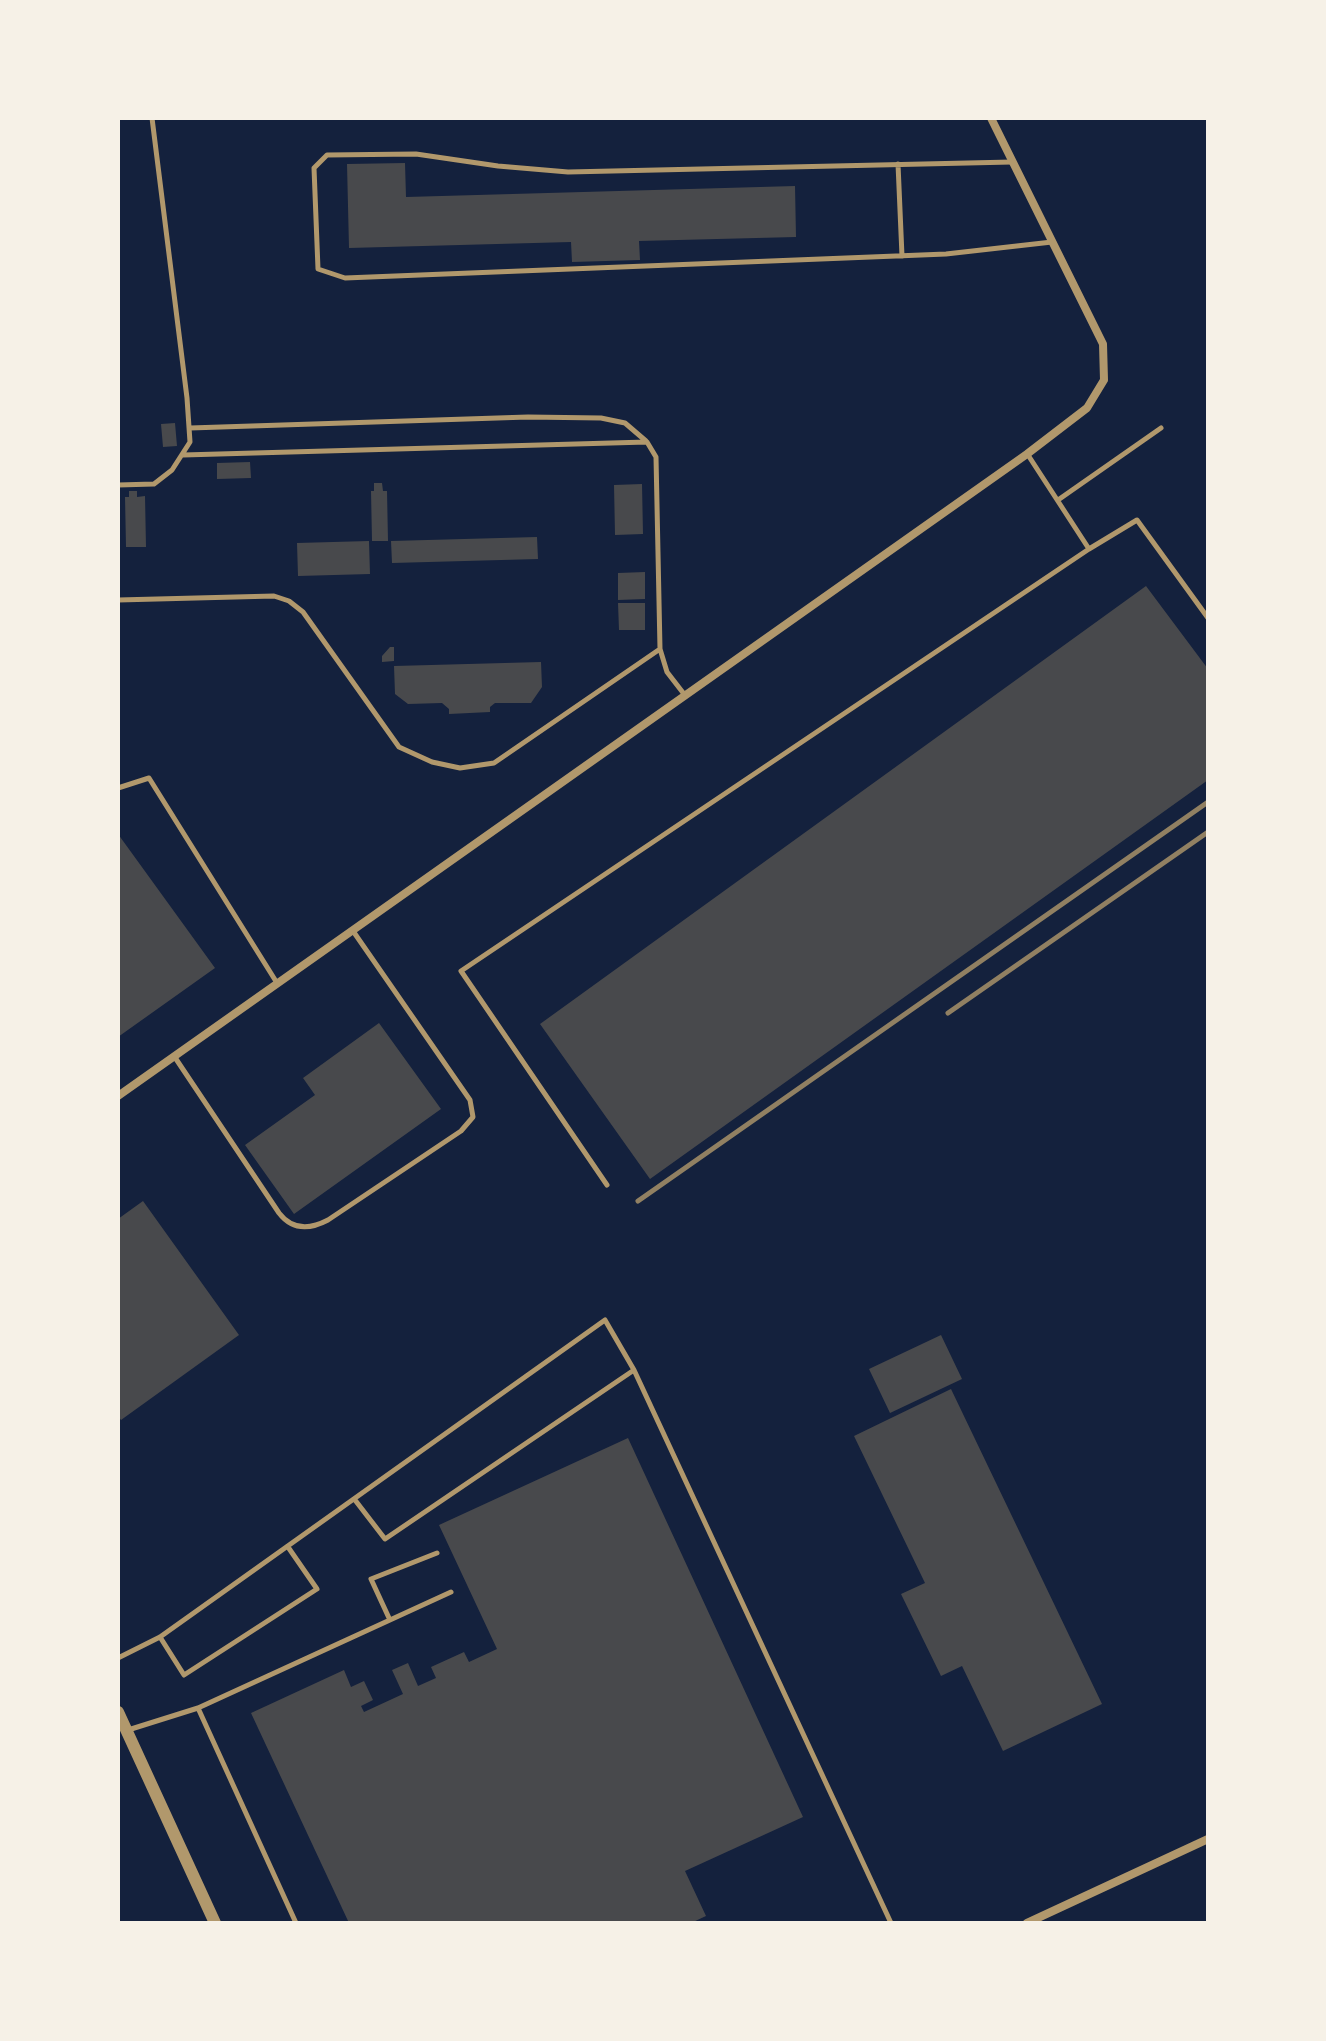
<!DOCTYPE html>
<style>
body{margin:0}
#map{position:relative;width:1326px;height:2041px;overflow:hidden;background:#14213d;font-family:"Open Sans",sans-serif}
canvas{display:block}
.frame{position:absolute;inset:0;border:120px solid #f6f1e7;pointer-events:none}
</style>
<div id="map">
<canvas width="1326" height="2041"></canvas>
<div class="frame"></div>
</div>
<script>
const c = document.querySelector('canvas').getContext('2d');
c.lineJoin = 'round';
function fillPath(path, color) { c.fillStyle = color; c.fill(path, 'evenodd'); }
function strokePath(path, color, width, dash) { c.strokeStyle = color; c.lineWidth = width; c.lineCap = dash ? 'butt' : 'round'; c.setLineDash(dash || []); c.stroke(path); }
fillPath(new Path2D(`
 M405,163L406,197L795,186L796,237L639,241L640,260L572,262L571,242L349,248L347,164Z
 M175,423L177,446L163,447L161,424Z
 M250,462L251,478L217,479V463Z
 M374,483H382L383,491H387L388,541H372L371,491H374Z
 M642,484L643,534L615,535L614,485Z
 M129,491H137V497L145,496L146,547H126L125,497H129Z
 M537,537L538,559L392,563L391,541Z
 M369,541L370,574L298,576L297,543Z
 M645,572V599L618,600V573Z
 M1146,586L1208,669V780L650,1179L540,1024Z
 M618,603H645V630H619Z
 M390,647H394V661L382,662V656Z
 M541,662L542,687L531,703H495L490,707V712L449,714V709L442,703L408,704L395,694L394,666Z
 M118,834L215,968L118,1037Z
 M379,1023L441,1109L294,1214L245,1145L315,1095L303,1078Z
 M143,1201L239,1335L121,1420L118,1416V1219Z
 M941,1335L962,1379L890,1413L869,1369Z
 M951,1389L1102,1704L1003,1751L962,1666L941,1676L901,1594L925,1583L854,1436Z
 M628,1438L803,1817L685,1871L706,1916L691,1923H349L251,1713L344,1670L351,1687L364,1681L373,1700L361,1706L364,1712L403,1694L392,1670L408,1663L418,1686L436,1678L431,1667L464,1652L469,1662L497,1649L439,1525Z`), '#48494c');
strokePath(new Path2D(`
 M1012,162L568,172L498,166L416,154L327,155L314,168L318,269L345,278L946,254L1052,242
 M898,164L902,256
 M190,428L528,417L601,418L625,423L646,441
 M183,455L647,442L656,457L660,649L667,672L684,694
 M118,485L154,484L172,470L190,442L187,398L152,118
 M1058,500L1161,428
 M1089,549L1137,520L1208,618
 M118,600L274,596L289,601L303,612L399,747L432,762L460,768L494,763L660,649
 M118,788L149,778L277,983
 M174,1056L279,1213C292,1230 309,1230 328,1220L461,1131L473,1117L470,1100L353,931
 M607,1185L461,971L1089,549L1028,455
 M634,1370L891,1923
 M389,1618L371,1579L437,1553
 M160,1637L184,1675L317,1589L288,1547
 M118,1658L160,1637L605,1320L634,1370L385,1539L355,1500
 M198,1708L296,1923
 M128,1730L198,1708L451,1592`), '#b1986c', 5);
strokePath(new Path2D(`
 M118,1096L1027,454L1087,408L1104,380L1103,344L991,118
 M1027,1923L1208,1839`), '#b1986c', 8);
strokePath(new Path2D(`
 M118,1712L215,1923`), '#b1986c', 12);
strokePath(new Path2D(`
 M948,1013L1208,832
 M638,1201L1208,802`), '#918062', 5);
</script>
